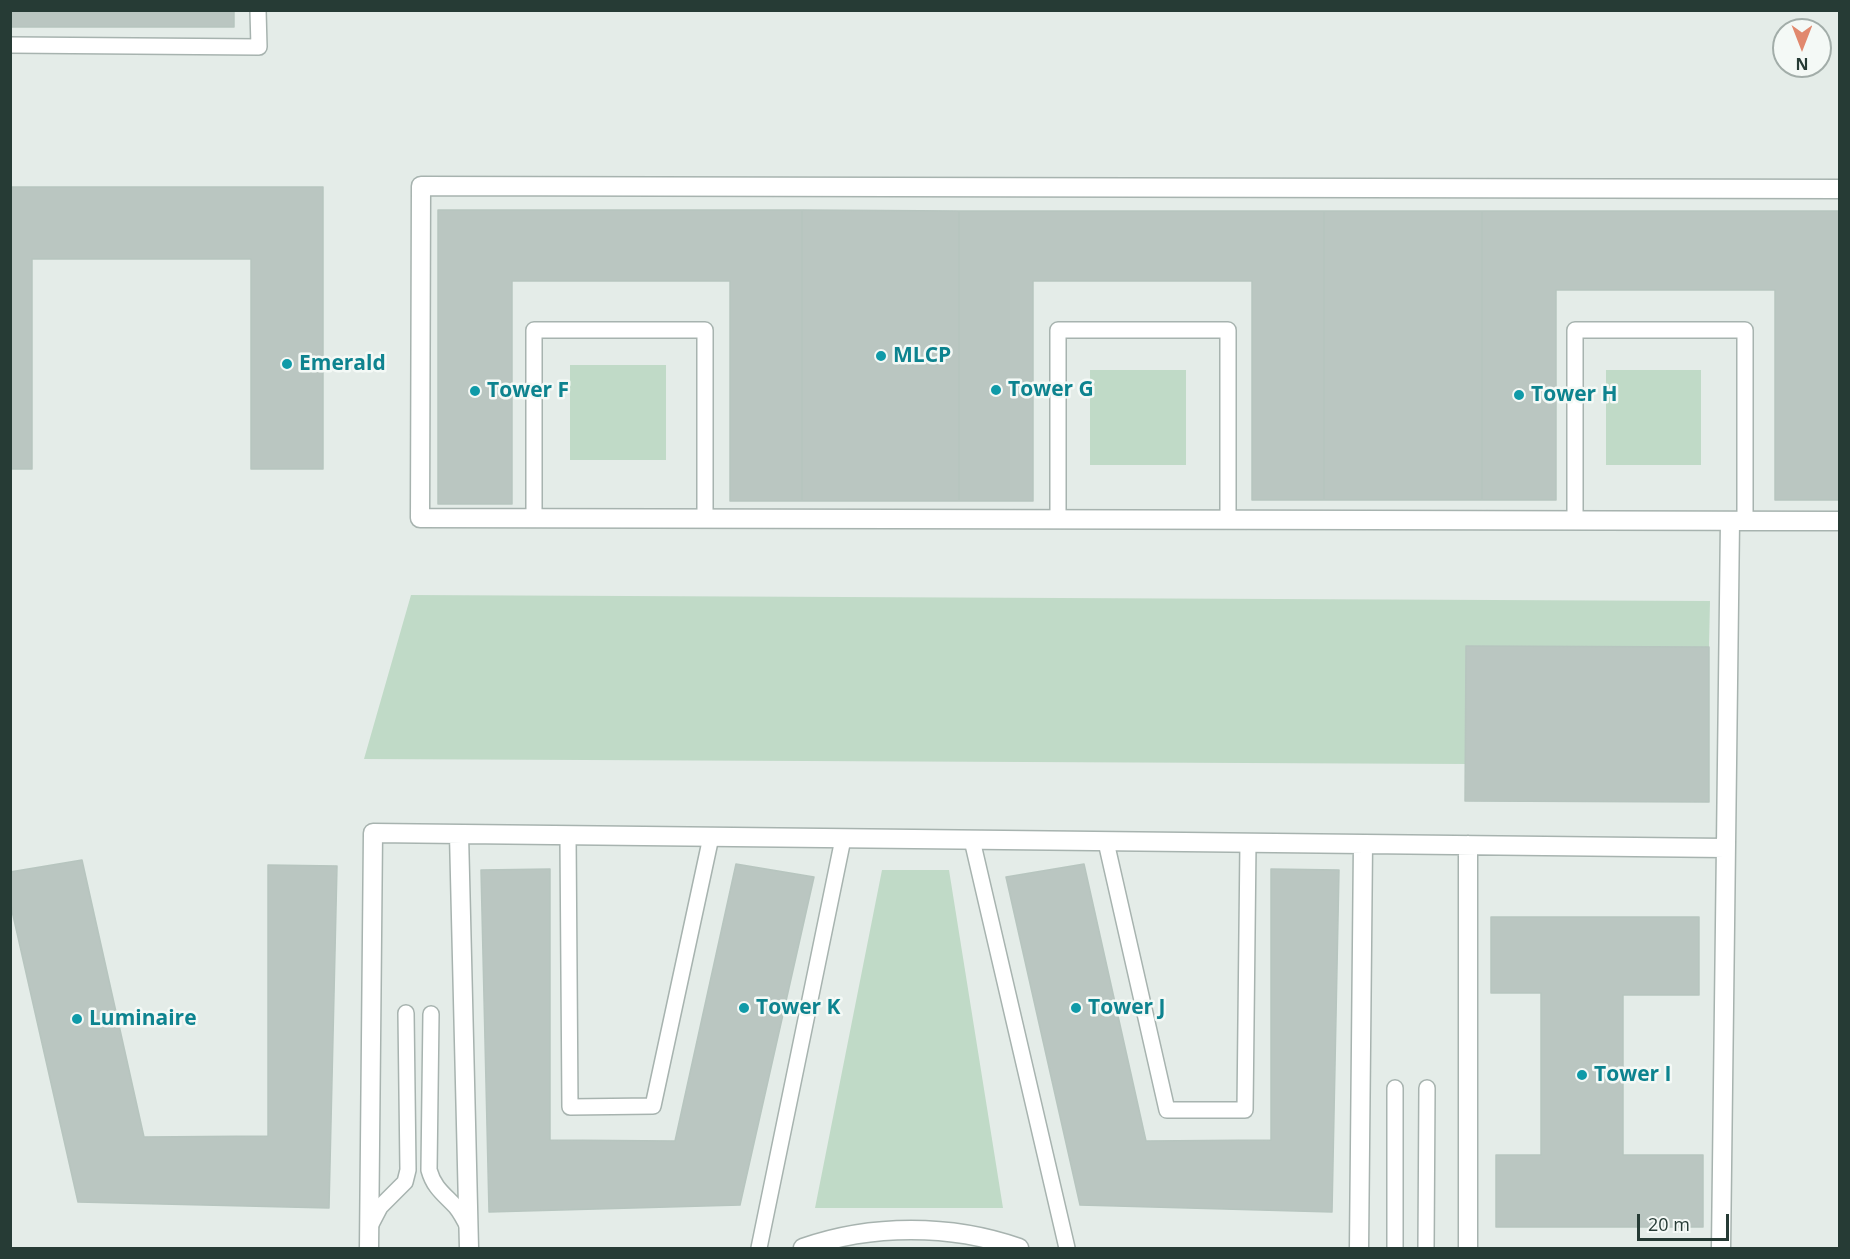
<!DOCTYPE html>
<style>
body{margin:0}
#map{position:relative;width:1850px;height:1259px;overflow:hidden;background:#e4ece8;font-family:"Open Sans",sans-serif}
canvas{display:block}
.frame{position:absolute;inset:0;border:12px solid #263b35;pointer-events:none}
.north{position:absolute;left:1772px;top:18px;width:60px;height:60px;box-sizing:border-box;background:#f4f9f6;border:2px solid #a2ada9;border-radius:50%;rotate:180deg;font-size:16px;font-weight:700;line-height:24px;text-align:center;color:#263b35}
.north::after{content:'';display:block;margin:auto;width:21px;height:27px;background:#e1886d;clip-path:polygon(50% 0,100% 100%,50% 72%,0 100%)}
.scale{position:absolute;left:1637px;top:1214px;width:92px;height:27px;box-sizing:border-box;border:3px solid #263b35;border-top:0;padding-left:8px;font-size:18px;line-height:21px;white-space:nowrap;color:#263b35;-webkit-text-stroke:4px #f4f9f6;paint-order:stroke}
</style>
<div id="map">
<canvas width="1850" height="1259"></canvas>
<div class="frame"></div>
<div class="north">N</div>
<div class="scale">20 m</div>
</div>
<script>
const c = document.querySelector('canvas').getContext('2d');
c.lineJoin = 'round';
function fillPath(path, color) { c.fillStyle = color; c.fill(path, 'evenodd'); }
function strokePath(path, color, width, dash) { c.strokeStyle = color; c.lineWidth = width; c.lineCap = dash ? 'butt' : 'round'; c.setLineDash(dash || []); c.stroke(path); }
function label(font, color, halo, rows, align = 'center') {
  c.font = font + ' "Open Sans",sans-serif'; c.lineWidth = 5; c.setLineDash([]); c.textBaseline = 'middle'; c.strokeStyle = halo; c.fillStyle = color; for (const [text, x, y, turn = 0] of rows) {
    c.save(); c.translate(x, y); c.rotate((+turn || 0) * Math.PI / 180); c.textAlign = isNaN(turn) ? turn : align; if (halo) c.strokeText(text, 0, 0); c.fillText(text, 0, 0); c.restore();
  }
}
fillPath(new Path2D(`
 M570,365H666V460H570Z
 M1090,370H1186V465H1090Z
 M1606,370H1701V465H1606Z
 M411,595L1710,601L1709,647L1466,646V764L364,759Z
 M882,870H949L1003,1208H815Z`), '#c0dac7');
const building = new Path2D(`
 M10,10H234V27H10Z
 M10,187H323V469H251V259H32V469H10Z
 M438,210H802V501H730V281H512V504H438Z
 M802,210L959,211V501H802Z
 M959,211H1324V500H1252V281H1033V501H959Z
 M1324,211H1482V500H1324Z
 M1482,211H1840V500H1775V290H1556V500H1482Z
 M1466,646L1709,647V802L1465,801Z
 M82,860L144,1137L268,1136V865L337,866L329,1208L78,1202L10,902V872Z
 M736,864L814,877L740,1205L489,1212L481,870L550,869V1140L675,1141Z
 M1084,864L1146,1141L1271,1140V869L1339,870L1332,1212L1080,1205L1006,877Z
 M1491,917H1699V995H1623V1155H1703V1227H1496V1155H1541V993H1491Z`);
fillPath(building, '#bac6c1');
strokePath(building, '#b7c5bf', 1.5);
const service = new Path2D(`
 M10,45L259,47L258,10
 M534,518V330H705V519
 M1058,519V330H1228V520
 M1575,520V330H1745V521
 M568,836L570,1107L653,1106L711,837
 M972,840L1067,1248
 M1106,842L1167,1110H1245L1248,843
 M431,1014L429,1170C434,1188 444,1194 456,1207C461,1213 465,1221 469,1229
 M369,1228L380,1207L405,1182L408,1170L406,1013
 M759,1248L843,839
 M1395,1248V1088
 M1426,1248L1427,1088`);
const minor = new Path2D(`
 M1840,189L421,186L420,518L1840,521
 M459,834L469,1248
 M1468,845V1248
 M369,1248L373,833L1725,848
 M803,1248C871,1224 951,1224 1019,1248
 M1359,1248L1363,844
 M1721,1248L1730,521`);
strokePath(service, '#a7b3af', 18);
strokePath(minor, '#a7b3af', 21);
strokePath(service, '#fff', 15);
strokePath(minor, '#fff', 18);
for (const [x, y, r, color] of [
 [881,356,6,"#0f9aa8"],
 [287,364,6,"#0f9aa8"],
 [996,390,6,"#0f9aa8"],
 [475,391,6,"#0f9aa8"],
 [1519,395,6,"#0f9aa8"],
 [744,1008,6,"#0f9aa8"],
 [1076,1008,6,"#0f9aa8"],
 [77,1019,6,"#0f9aa8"],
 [1582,1075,6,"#0f9aa8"]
]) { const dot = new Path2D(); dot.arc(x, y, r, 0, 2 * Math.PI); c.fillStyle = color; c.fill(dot); strokePath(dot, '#f4f9f6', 2); }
label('bold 21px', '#0d838f', '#f4f9f6', [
 ["MLCP",893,356],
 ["Emerald",299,364],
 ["Tower G",1008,390],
 ["Tower F",487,391],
 ["Tower H",1531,395],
 ["Tower K",756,1008],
 ["Tower J",1088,1008],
 ["Luminaire",89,1019],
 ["Tower I",1594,1075]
], 'left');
</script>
